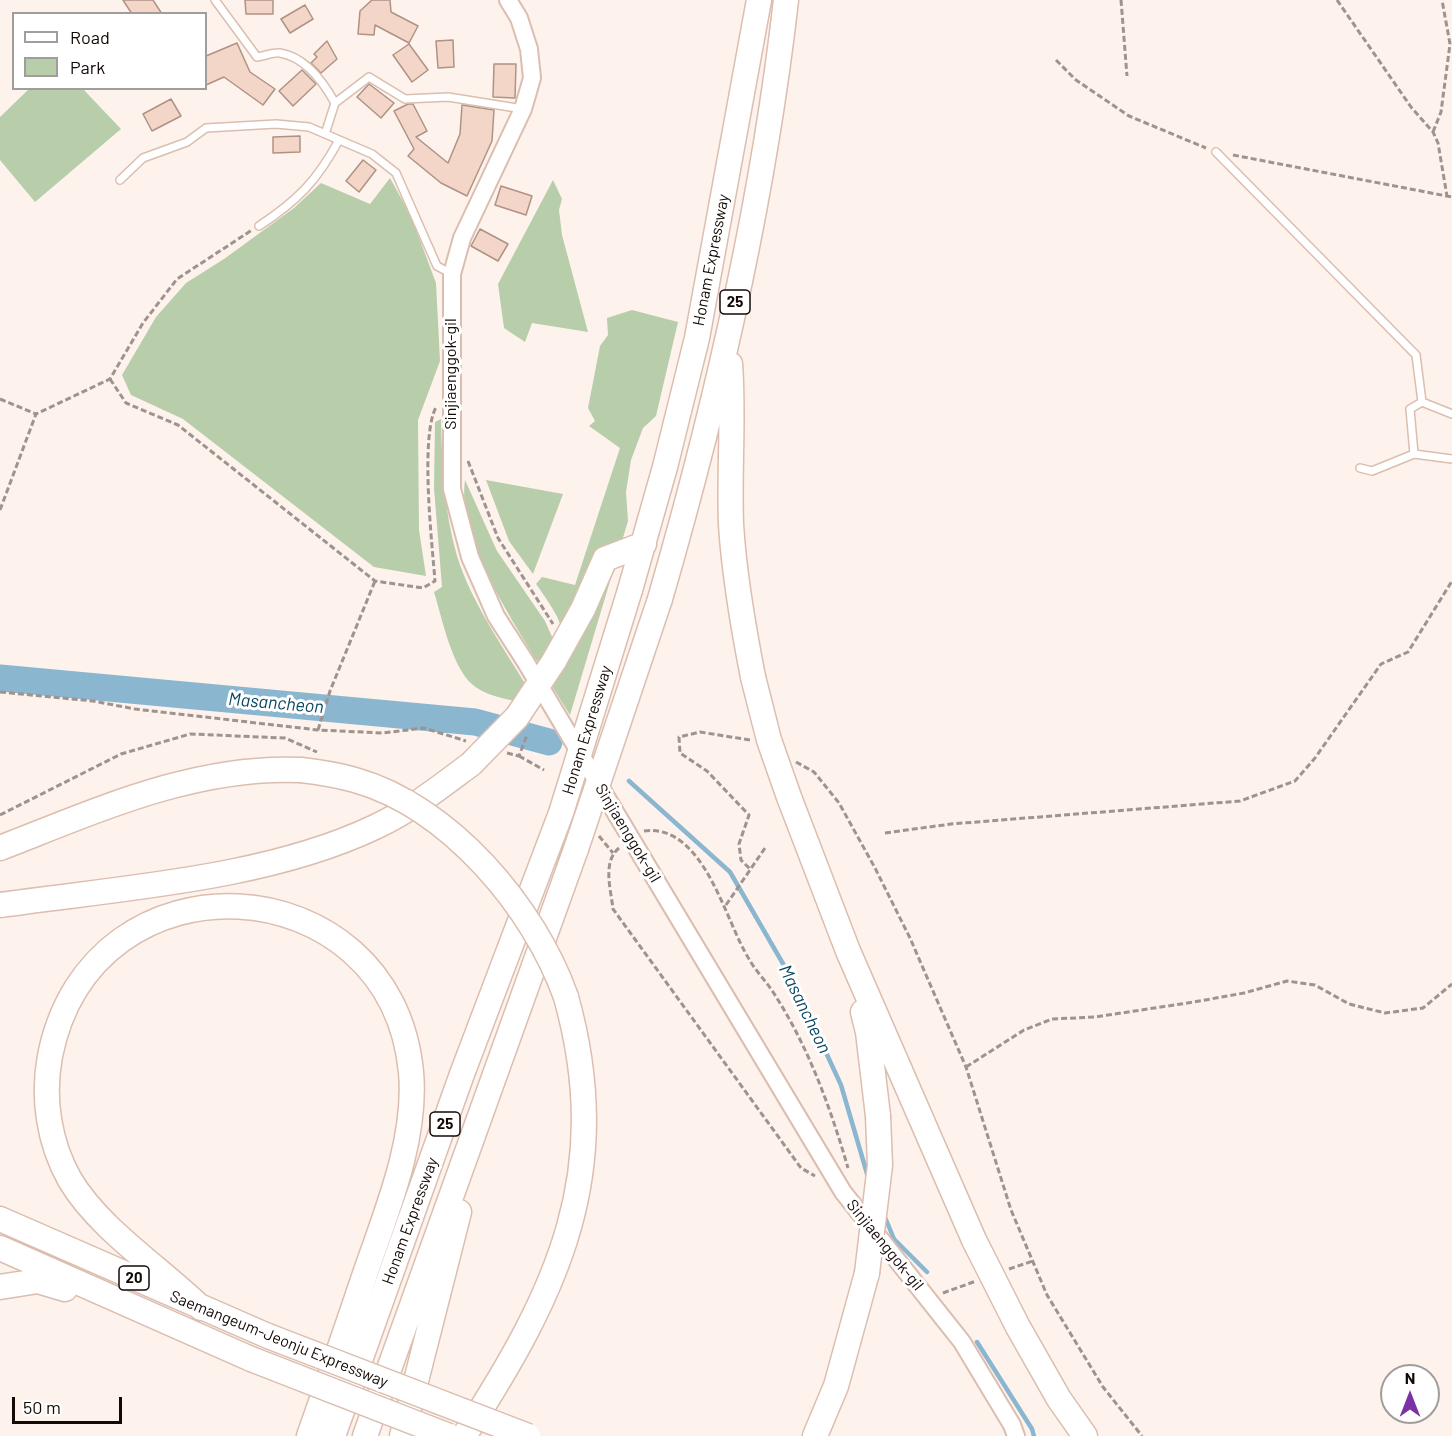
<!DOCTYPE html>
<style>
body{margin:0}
#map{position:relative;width:1452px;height:1436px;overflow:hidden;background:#fef2ec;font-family:Barlow,sans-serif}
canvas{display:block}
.legend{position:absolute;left:12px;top:12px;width:195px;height:78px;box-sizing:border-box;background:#fff;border:2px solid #a19d9b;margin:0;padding:8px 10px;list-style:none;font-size:18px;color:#130a06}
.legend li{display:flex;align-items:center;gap:12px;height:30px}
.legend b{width:30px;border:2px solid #a19d9b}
.north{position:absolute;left:1380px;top:1364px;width:60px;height:60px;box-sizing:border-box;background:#fff;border:2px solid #a19d9b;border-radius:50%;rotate:0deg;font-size:16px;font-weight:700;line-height:24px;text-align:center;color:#130a06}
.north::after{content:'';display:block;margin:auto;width:21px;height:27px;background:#7b32a5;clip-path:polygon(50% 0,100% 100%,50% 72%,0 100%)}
.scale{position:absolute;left:12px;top:1397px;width:110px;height:27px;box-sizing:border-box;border:3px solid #130a06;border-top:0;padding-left:8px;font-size:18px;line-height:21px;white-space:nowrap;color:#130a06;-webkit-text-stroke:4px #fff;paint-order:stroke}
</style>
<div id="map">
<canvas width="1452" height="1436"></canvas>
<ul class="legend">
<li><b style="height:8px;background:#fff"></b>Road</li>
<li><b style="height:16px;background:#b8cdaa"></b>Park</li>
</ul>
<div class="north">N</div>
<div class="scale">50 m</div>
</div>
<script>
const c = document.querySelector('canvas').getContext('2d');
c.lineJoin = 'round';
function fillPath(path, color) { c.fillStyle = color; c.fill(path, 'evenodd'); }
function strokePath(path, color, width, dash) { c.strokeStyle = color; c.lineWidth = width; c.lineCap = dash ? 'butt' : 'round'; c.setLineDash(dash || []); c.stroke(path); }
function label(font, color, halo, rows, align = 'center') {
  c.font = font + ' Barlow,sans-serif'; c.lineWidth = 6; c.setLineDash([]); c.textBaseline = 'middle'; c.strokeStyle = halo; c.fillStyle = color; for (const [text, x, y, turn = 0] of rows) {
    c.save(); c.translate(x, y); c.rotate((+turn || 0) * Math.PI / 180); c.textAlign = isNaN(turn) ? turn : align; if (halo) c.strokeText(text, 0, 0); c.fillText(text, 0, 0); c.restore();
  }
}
fillPath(new Path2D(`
 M30,88L83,89L121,129L35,202L0,160V117Z
 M390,178L411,216L436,283L440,361L418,420L419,530L426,576L374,567L183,419L131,395L122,375L156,317L186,283L224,259L294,208L321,183L370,204Z
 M553,180L562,199L559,210L562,235L588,332L532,323L525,342L504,328L498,284Z
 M632,310L678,322L656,416L643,428L631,460L626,492L628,521L570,715L553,688C567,633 570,632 536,584L542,577L575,585L620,448L589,426L595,421L588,408L600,346L608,335L607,318Z
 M441,419C442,465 444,511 457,556C473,607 508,653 534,699L530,704C512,700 487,697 473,685C452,668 442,618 434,592L442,587L434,488L435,422Z
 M465,480L497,551L545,621L553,639L546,667L536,660C508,612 457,537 465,480Z
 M486,480L563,494L533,574L509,541Z`), '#b8cdaa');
strokePath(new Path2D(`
 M629,781L730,872L793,981L841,1085L868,1177
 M884,1215L894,1239L927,1272
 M977,1342L1032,1429L1034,1436`), '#8ab6d0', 4.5);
strokePath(new Path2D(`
 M0,678L475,722L549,742`), '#8ab6d0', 27);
const building = new Path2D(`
 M123,0H153L162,14H132Z
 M245,0H273V14H246Z
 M372,0H390L391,12L418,26L409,43L375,25L374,35L358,34L360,11Z
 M305,5L313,19L290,33L281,19Z
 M453,40L454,67L438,68L436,41Z
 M327,41L337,59L321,73L311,63L317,57L314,54Z
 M237,43L250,72L275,89L263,105L224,77L206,85V56Z
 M409,44L428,70L412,82L393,55Z
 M494,64H516L515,98L493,97Z
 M302,70L316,84L293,106L279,91Z
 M369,84L394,103L381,118L357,97Z
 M171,99L181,116L152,131L143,114Z
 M408,104H413L427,131L416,137L448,163L460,134L462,105L494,110L492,141L467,196L441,183L408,156L414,149L394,111Z
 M300,136V152L273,153V137Z
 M363,160L376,170L359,192L346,181Z
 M501,186L532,196L526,215L495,205Z
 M480,229L508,244L498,261L471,246Z`);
fillPath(building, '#f4d6c8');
strokePath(building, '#ae9385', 1.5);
const service = new Path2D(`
 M215,0L257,57C264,56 274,52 280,53C305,57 324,83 335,103L325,134
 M335,103L369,77L405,99L448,97L523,109
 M1216,152L1416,355L1422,402L1452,414
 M120,180L143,158L187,142L206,128L276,124L309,127L372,154L396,173L437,266L452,274
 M259,226C297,201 317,181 339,140
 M1414,454L1410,409L1422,402
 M1360,468L1372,471L1414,454L1452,459`);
const tertiary = new Path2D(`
 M508,0L519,18L529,49L532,78L523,109L462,238L452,274V489L470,557L496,616L525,661
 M648,867L843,1192L962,1342L1012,1425L1016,1436`);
const motorway = new Path2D(`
 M730,364C734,417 729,470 731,524C734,575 743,626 753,677
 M630,590L665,467L697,338L759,0
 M660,599C717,403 763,203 786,0
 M554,661L583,609L605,559L644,544
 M789,797L848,951L974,1240L1018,1327L1059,1399L1085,1436
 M0,848C96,811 195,765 301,770
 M0,905C120,888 266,879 375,827C410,811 440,787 471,764
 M863,1012L868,1032L878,1116
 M0,1219L268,1336
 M0,1248L251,1359
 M0,1287L38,1281L65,1289
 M201,1308C160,1268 99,1229 70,1180C49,1143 42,1098 50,1056C92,845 391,863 411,1072C417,1137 388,1208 367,1268C348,1324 329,1380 309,1436
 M333,1436L462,1074L561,813
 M365,1436L576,849
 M402,1436L459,1212
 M464,1436C558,1291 615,1173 566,997
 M815,1436L836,1386L867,1273`);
strokePath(service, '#dbbeaf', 10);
strokePath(tertiary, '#dbbeaf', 20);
strokePath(motorway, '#dbbeaf', 27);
strokePath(new Path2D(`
 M1121,0L1127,76
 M1337,0L1411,107L1433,132L1438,143L1447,196
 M1056,60L1076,80L1129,116L1206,148
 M1433,132L1441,112L1450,44L1442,0
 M1233,155L1452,197
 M110,379L126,403L178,425L375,581L423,588L435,581C432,543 420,438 436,407
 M0,399L36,414
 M468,461L498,538L553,624
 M0,510L36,414L110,379L143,323L177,279L252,230
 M0,692L93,701L135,709L318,730L383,733L424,728L466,741
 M318,730L330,691L375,581
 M750,740L700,732L679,737L680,753L707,771L749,815L739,844L741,860L750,869
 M507,753L519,756L527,735
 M519,756L544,770
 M796,762L814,772L839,803L875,868L910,938L966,1067L1011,1210L1047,1295L1103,1387L1142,1436
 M0,815L121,754L190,734L285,738L317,752
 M644,831C704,823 725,921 749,959C755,970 764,979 771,989C807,1043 830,1106 848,1168
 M885,833L951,824L1240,801L1295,781L1315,758L1381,664L1408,652L1452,581
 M599,836L613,853
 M619,848C602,862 611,890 613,909L801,1168L815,1176
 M726,905L765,848
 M966,1067L1024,1030L1052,1019L1095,1017L1194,1002L1244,993L1287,981L1315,985L1349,1004L1385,1013L1423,1008L1452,984
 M1009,1269L1033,1261
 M943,1293L976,1281`), '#9e938e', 3, [6, 3]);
strokePath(service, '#fff', 7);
strokePath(tertiary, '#fff', 16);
strokePath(motorway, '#fff', 24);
const tertiaryBridge = new Path2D(`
 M525,661L648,867`);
const motorwayBridge = new Path2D(`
 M753,677L769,740L789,797
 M471,764L517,717L554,661
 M301,770C319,772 337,775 355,780C450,807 534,907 566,997
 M561,813L630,590
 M576,849L660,599
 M867,1273L880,1165L878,1116
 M268,1336L528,1436
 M251,1359L449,1436`);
strokePath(tertiaryBridge, '#dbbeaf', 20, []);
strokePath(motorwayBridge, '#dbbeaf', 27, []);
strokePath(tertiaryBridge, '#fff', 16);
strokePath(motorwayBridge, '#fff', 24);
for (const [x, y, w] of [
 [735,302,30],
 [445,1124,30],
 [134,1278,30]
]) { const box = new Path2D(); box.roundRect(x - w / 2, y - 12, w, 24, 4.5); c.fillStyle = '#fff'; c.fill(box); strokePath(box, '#130a06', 1.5); }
label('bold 15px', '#130a06', null, [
 ["25",735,302],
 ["25",445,1124],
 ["20",134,1278]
]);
label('16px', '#130a06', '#fff', [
 ["Honam Expressway",711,260,-79],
 ["Sinjiaenggok-gil",451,374,-90],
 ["Honam Expressway",587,730,-73],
 ["Sinjiaenggok-gil",628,833,59],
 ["Honam Expressway",410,1221,-70],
 ["Sinjiaenggok-gil",885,1245,51],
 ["Saemangeum-Jeonju Expressway",279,1339,22]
]);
label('italic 18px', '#0b4661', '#fff', [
 ["Masancheon",276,703,5],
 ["Masancheon",805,1009,64]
]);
</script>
